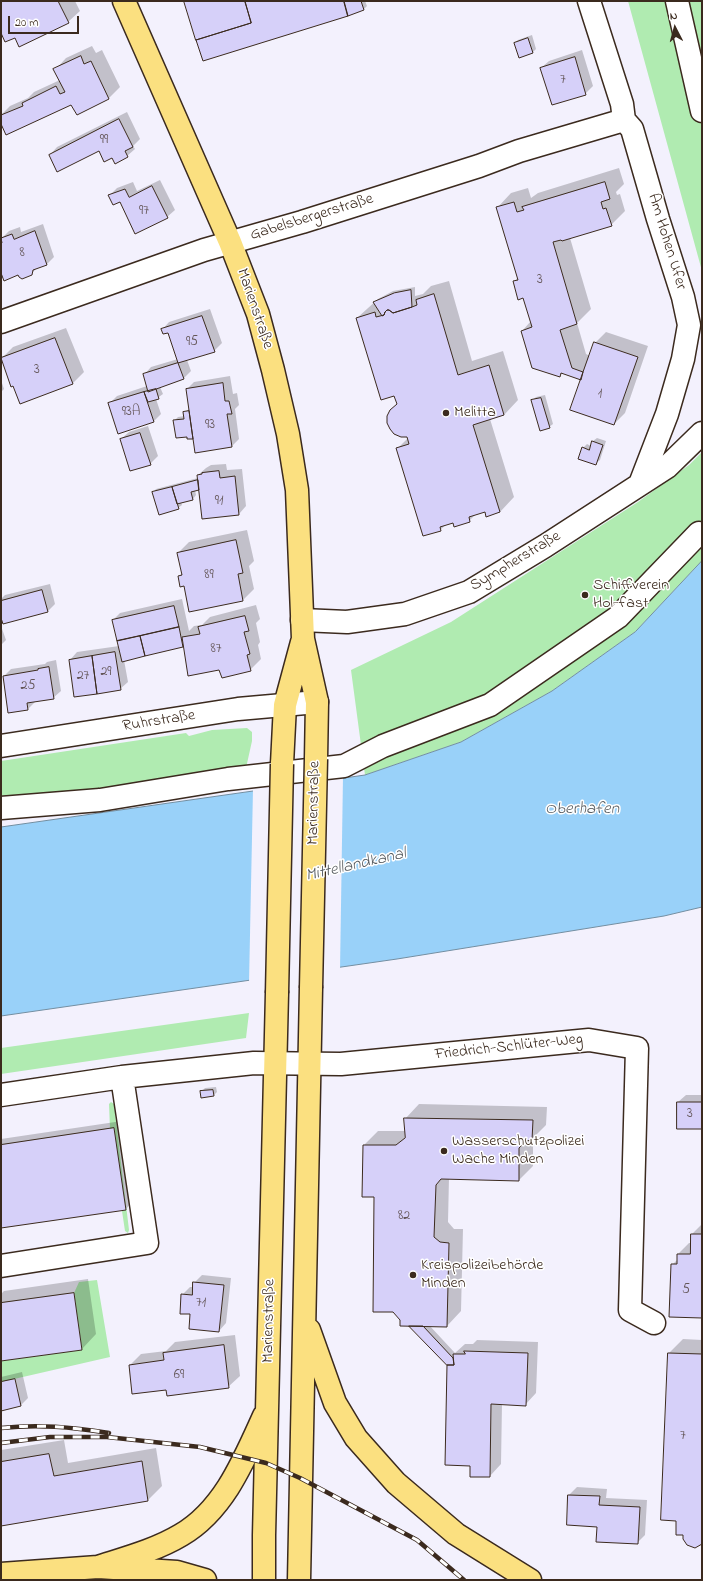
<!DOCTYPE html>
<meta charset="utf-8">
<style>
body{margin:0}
#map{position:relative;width:703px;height:1581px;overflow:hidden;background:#f3f1fd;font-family:"Indie Flower",sans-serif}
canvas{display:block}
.frame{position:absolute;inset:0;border:2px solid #3b2a1e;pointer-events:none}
.north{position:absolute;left:655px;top:8px;width:40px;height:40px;-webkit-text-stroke:3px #fff;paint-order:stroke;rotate:354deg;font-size:11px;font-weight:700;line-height:16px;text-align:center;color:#3b2a1e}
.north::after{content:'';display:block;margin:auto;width:14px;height:18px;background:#3b2a1e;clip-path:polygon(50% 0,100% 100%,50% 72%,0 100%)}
.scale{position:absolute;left:8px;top:16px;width:71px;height:18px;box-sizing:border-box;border:2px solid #3b2a1e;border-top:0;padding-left:5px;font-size:12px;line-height:14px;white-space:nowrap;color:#3b2a1e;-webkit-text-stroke:3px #fff;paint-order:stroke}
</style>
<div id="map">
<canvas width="703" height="1581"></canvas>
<div class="frame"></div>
<div class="north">N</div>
<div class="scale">20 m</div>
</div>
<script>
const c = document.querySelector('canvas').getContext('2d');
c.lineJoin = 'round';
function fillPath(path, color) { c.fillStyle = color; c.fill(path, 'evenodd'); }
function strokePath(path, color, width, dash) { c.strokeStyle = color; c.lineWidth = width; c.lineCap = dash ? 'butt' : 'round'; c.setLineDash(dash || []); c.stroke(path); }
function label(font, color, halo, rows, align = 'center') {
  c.font = font + ' "Indie Flower",sans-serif'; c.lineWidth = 3; c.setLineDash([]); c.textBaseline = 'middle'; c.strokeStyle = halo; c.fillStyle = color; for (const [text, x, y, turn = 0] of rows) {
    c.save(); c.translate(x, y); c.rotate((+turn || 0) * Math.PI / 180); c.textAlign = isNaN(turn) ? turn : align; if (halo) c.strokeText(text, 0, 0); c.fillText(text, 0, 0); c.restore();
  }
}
fillPath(new Path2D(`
 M628,1H702V271Z
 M702,452V561L635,632L552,691L461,742L365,775L351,670L451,622L638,502L689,465Z
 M247,728L252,732V741L246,768L1,802V761L186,733L189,736L212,730Z
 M249,1013L246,1038L1,1074V1048Z
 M111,1102L114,1104L129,1230L128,1233L125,1231L122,1211L126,1209L114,1129H110L109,1104Z
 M97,1280L110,1357L1,1382V1361L82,1350L74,1293L79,1282Z`), '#b0ebb1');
const water = new Path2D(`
 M702,561V907L664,916L397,959L1,1016V827L365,775L461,742L552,691L635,632Z`);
fillPath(water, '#99d1f9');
strokePath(water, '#738ea1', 1);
fillPath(new Path2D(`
 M343,776L340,970L249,983L253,789Z`), '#f3f1fd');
fillPath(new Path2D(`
 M1,1H75L80,11L68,22L15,36L1,31Z
 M185,1H365L367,6L363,10Z
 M532,35L536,49L533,52L515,43L518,40Z
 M92,46L96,53L102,50L120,87L109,98L77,114L72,104L1,121V115L10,106L28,98L34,92L60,80L55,70L66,58Z
 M582,50L593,86L585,94L541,68L549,61Z
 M127,112L140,139L133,146L135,149L127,156H112L99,150L50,155L57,147Z
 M619,168L624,184L616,192L617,195L620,194L625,211L611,225L570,238L591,309L577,323L586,354L590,356L595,343L606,332L648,346L625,413L614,424L583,376L563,373L559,376L522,331L531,321L524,297L514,282L518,277L497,208L511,193L528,188L531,198L538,193Z
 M160,180L175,210L167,217L120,201L110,195L117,188L133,182L137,191Z
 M43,224L54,257L47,264L38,267L31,274H19L1,270V239L9,231L20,227L21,232Z
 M449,281L472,361L503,351L518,400L504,415L490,419L514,497L500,512L487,515L485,510L477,513L469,521H453L447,524L440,530L398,448L408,438L398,404L357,318L378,299L393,291L415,287V296L423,294L431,286Z
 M210,309L222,343L214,351L187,360L191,371L183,379L160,387L163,394L156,399L161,414L154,421L109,404L117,396L147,386L144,375L151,367L178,359L169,331L162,330L169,322Z
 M66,328L84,372L73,383L20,403L2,358L13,347Z
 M230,376L233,394L237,393L239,405L235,409L239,439L232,446L194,436L192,438L174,421L178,417L185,416L184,413L189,409L187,389L194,382Z
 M1,380L4,389L1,392Z
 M545,395L553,424L549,427L532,401L536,397Z
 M148,426L158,456L150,464L121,439L129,432Z
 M597,438L606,441L600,460L596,463L583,448L587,444L591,446L593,441Z
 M226,464L227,470L242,469L246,506L239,514L200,489L195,490L196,495L193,499L181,502L182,505L178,508L153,493L156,489L198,478V475L206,468L211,465Z
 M247,530L254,561L249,566L254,589L243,600L190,611L185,585L179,577L182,573L178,553L189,542Z
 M50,584L55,604L48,611L1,624V599L5,595Z
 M182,599L189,631L194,626L202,625L210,617L256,605L260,619L256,623L260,642L258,645L261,659L250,670L220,669L184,646L124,660L128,682L120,689L70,660L77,652L119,646L113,620L120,613Z
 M1,626L6,640L1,645Z
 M56,660L61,691L53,698L36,701L28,709L9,711L4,676L11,669L45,664L47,662Z
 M216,1087L217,1092L214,1095L201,1092L205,1088Z
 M686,1095H702V1128L678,1102Z
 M419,1104L547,1107L546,1125L533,1138V1166L519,1180L449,1178L448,1222L454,1229H463L461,1311L447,1326L429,1325L455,1353L465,1344H473L477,1340L538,1342L536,1393L525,1405L502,1404L501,1464L490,1476L471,1465L448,1365L410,1325L401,1319L364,1145L378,1131H405V1119Z
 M122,1121L133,1201L126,1209L3,1227L1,1229V1139Z
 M702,1224V1317L672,1265L678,1259V1254L689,1243H692V1234Z
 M202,1275L231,1278L226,1323L219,1331L191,1314L182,1295L190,1287H194V1283Z
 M88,1279L96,1334L82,1349L1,1360V1294L4,1291Z
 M235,1335L240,1376L228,1387L167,1389L130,1365L141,1354L166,1351L175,1342Z
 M683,1339L702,1340V1542L669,1353Z
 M22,1372L28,1398L21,1405L1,1410V1377Z
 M64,1440L68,1463L156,1448L162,1486L148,1500L1,1525V1450Z
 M577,1487L607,1489L606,1498L647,1500L645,1535L637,1543L598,1526L569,1495Z`), '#0003');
const building = new Path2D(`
 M1,1H58L69,23L19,47L15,38L5,42L1,33Z
 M184,1H245L251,23L196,40Z
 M245,1H344L348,16L203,61L196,40L251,23Z
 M344,1H361L364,10L348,16Z
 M528,38L533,53L519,58L514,43Z
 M81,56L84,64L91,61L109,99L77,115L71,105L6,135L1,124V115L23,106L22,103L56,86L60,94L65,92L53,69Z
 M575,57L586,95L552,105L540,68Z
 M119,119L133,147L125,151L128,157L115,164L112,158L104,162L99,151L57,172L49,155Z
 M605,182L610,199L601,202L603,209L606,208L612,226L562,241L561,240L553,242L577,324L560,330L572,368L583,372L581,380L561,373L560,377L532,368L521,331L532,327L523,298L518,300L513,281L518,280L496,207L514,202L517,212L524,210L522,207Z
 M152,186L168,218L135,234L120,202L113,205L108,195L125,189L129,197Z
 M35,231L47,265L33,270L32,275L22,279L19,277L18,275L4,281L1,273V244L2,243L1,238L12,234L14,239Z
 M411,290L412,307L393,313L389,310H387L385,312L384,315L382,316L373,302L394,293Z
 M434,294L458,375L489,365L504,415L473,425L500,512L486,517L485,512L469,517L470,522L454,527L453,523L440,527L441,531L423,536L396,448L409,444L407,437H401L394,434L390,429L387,423V416L390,410L397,404L394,396L381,400L356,318L375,312L376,317L384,315L385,312L387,310H389L393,313L412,307L417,305L416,300Z
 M202,316L215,352L178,363L168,333L163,334L161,329Z
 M55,338L73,384L20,404L13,386L11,387L1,358Z
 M594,342L638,357L614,425L570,410Z
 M178,363L184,379L148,392L143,374Z
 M223,383L225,401H229L232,414H227L232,447L195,453L186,389Z
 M156,389L159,399L148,402L144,392Z
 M144,392L154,422L118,434L108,403Z
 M541,398L550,428L540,431L531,400Z
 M189,411L193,439H187V437L176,438L173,420L184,419L183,412Z
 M140,433L151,465L130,471L120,439Z
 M592,441L603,445L596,465L578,459L582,447L589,450Z
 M219,471L220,478L235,476L239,515L202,519L197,475L202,474V473Z
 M198,480L199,490L191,492L193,500L177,504L172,487Z
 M172,487L179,509L159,515L152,492Z
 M236,540L243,573L238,574L243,601L189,612L184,586L180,587L178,576L182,575L177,553Z
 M42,590L48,612L3,624L1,618V601Z
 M174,606L179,627L117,641L112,620Z
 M245,616L249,631L244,632L250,654L247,655L251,671L222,678L219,670L188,676L182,637L200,634L198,627Z
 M179,627L183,647L145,656L140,636Z
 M140,636L145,656L122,662L117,641Z
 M115,652L121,690L97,694L92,656Z
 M92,656L97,694L74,697L69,660Z
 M49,667L54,699L27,703L28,710L8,713L3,676L38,670V669Z
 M213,1090L214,1096L201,1098L200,1091Z
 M677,1102H702V1129H677Z
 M404,1118L533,1120L532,1140L526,1141L519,1148V1181L441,1179L436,1185L434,1237L440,1242L449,1243L447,1327L400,1326V1320L393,1312H373L374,1197H362L363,1145H396L405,1138Z
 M114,1128L126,1210L1,1228V1145Z
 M691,1234H702V1318L669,1317L671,1264H677V1254H690Z
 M193,1282L224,1285L219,1332L189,1329L190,1314H180L181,1294L192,1295Z
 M74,1293L82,1350L1,1361V1303Z
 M409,1326H423L453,1358L454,1365H447Z
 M224,1345L229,1388L167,1396L166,1390L132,1394L129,1365L164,1360L163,1353Z
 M464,1351L528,1353L526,1406L491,1404L490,1477H470V1466L445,1465L447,1365H454L453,1354H465Z
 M668,1353L702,1354V1544L695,1548L687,1545L683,1539V1535H676V1521L661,1520Z
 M15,1379L21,1406L1,1411V1382Z
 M49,1454L54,1476L142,1461L148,1501L1,1526V1462Z
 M568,1495L600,1496L599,1505L640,1507L638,1544L596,1542L597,1527L567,1525Z`);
fillPath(building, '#d6d0f9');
strokePath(building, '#3b2a1e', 1);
const minor = new Path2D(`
 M589,1L622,104L624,120L632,129L658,219L683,297L689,325L683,359L667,414L640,484
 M677,1L702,111
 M1,322L204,250L302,222L479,166L519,151L624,120
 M302,620L347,622L405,614L469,592L545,546L667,467L702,433
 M1,746L238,709L317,702
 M1,808L100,800L228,779L344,766L383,746L490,705L618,617L699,533
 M1,1095L122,1077L254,1063L341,1064L589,1040L637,1048L630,1310L654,1323
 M1,1266L147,1243L122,1077`);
const major = new Path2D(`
 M124,1L230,242L258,314L273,370L288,434L297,490L303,639L317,702L316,759
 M282,764L285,705L302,642
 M309,1330L335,1403L356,1438L396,1483L456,1534L530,1580
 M98,1567C126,1558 156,1550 181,1535C224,1510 244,1460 264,1416
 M1,1574L98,1567L177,1572L205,1580
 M264,1580V1535L277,993
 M299,1580L311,988`);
strokePath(minor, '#3b2a1e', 25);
strokePath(major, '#3b2a1e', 25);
strokePath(minor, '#fff', 22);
strokePath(major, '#fbe080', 22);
const rail = new Path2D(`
 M1,1428C39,1424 71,1427 109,1433
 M1,1443L50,1437H107L200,1447L266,1463L300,1478L417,1540L464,1580`);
strokePath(rail, '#3b2a1e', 4.5);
strokePath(rail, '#fff', 3, [9]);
const majorBridge = new Path2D(`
 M311,988L316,759
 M277,993L282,764`);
strokePath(majorBridge, '#3b2a1e', 25, []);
strokePath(majorBridge, '#fbe080', 22);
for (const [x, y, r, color] of [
 [446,413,4,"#3b2a1e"],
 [585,595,4,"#3b2a1e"],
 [444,1151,4,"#3b2a1e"],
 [413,1275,4,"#3b2a1e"]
]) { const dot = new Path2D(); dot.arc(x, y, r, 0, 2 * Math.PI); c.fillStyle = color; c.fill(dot); strokePath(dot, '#fff', 1.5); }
label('14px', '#625455', null, [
 ["7",563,81],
 ["99",104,141],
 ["97",144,212],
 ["8",22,254],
 ["3",540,281],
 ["95",192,343],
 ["3",37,371],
 ["1",600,395],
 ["93A",131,413],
 ["93",210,426],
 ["91",219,502],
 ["89",209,576],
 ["87",216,650],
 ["29",106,673],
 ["27",83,677],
 ["25",28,687],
 ["3",690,1115],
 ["82",404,1217],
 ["5",686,1291],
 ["71",201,1304],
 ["69",179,1376],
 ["7",683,1437]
]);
label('16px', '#3b2a1e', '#fff', [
 ["Gabelsbergerstraße",312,218,-17],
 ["Am Hohen Ufer",666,242,73],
 ["Marienstraße",254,309,71],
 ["Sympherstraße",516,562,-31],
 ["Ruhrstraße",159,722,-9],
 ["Marienstraße",315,803,-89],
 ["Friedrich-Schlüter-Weg",509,1048,-6],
 ["Marienstraße",270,1321,-89]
]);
label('16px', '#3b2a1e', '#fff', [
 ["Melitta",454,413],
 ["Schiffverein",593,586],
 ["Hol-fast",593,604],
 ["Wasserschutzpolizei",452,1142],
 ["Wache Minden",452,1160],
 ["Kreispolizeibehörde",421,1266],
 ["Minden",421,1284]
], 'left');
label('italic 17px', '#575c60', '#fff', [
 ["Oberhafen",582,810],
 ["Mittellandkanal",356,866,-13]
]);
</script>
